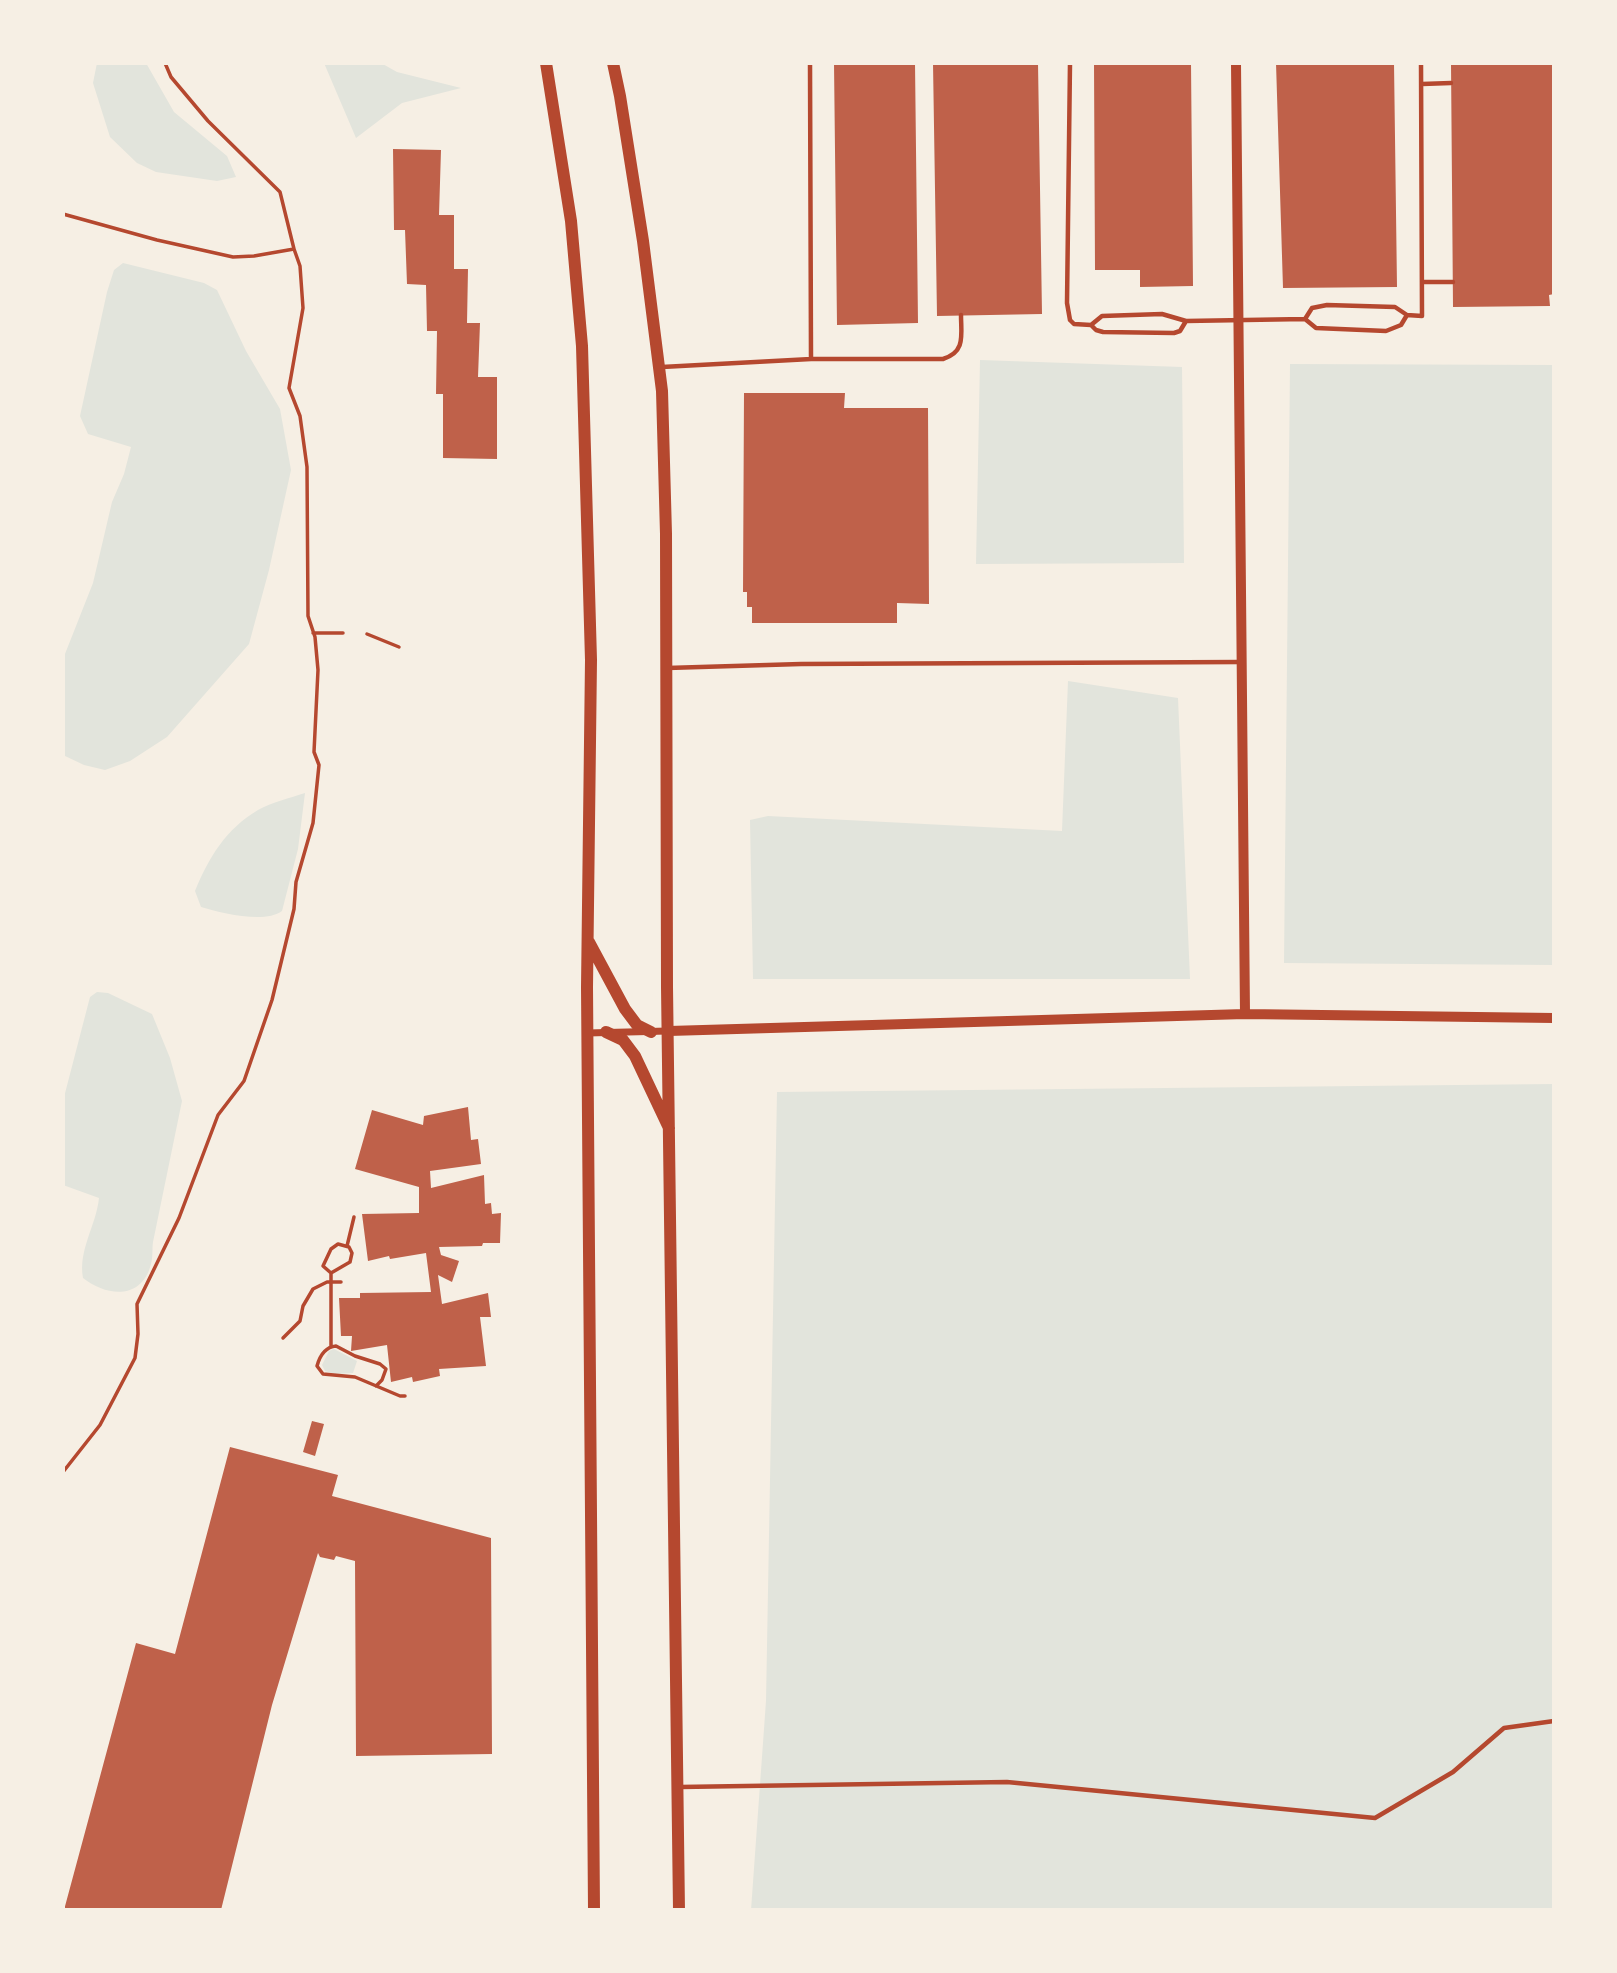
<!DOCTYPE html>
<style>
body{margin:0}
#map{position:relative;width:1617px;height:1973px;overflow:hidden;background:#f6efe4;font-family:"Fira Sans Condensed",sans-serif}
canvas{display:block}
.frame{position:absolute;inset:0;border:65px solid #f6efe4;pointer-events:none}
</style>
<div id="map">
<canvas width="1617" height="1973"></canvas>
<div class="frame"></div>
</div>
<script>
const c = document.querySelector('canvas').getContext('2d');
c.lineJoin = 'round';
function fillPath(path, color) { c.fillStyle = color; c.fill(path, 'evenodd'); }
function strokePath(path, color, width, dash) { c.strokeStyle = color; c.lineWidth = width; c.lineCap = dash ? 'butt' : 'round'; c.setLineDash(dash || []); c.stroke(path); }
fillPath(new Path2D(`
 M97,63H146L174,112L227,156L236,177L217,181L156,172L137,163L110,137L93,83Z
 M324,63H381L397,72L461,88L402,103L356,138Z
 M123,263L204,283L217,290L246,351L280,409L291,470L269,570L249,644L167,737L130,761L105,770L84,765L63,755V659L93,583L112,502L124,474L131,447L88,434L80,416L107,292L114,270Z
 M980,360L1182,367L1184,563L976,564Z
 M1290,364L1554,365V965L1284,963Z
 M1068,681L1178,698L1190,979H753L750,820L768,816L1062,831Z
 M305,793L298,849L282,911C265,924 221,913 201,907L195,891C209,857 226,829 258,810C272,802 290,798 305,793Z
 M97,992L108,993L152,1014L170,1058L182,1101L153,1242C152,1249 153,1258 151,1264C142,1300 107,1297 83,1278C78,1250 96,1226 99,1198L63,1185V1101L90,997Z
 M1554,1084V1910H751L766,1701L777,1092Z
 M334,1349L357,1361L353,1373L335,1374L325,1371L322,1365L329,1351Z`), '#e2e4dc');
fillPath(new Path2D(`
 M834,63H915L918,323L837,325Z
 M933,63H1038L1042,314L937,316Z
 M1094,63H1191L1193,286L1140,287V270H1095Z
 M1276,63H1394L1397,287L1283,288Z
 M1451,63H1554V294L1549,295L1550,306L1453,307Z
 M393,149L441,150L439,215H454V269H468L467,323H480L478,377H497V459L443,458V394H436L437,331H427L426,285L407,284L405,230H394Z
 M744,393H845L844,408H928L929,604L897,603V623H752V607H747V592H743Z
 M468,1107L471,1140L478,1139L481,1164L430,1171L431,1188L484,1175L485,1204L491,1203L492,1214L501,1213L500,1243H483L482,1246L439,1247L441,1255L459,1261L452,1282L438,1275L442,1304L488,1293L491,1317H480L486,1366L439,1369L440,1376L413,1382L412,1377L391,1382L387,1345L351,1351L352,1336H341L339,1298H360V1293L431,1292L426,1253L390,1259L389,1256L368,1261L362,1214L419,1213V1187L355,1169L372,1110L423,1125L424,1116Z
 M312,1421L324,1424L315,1456L303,1452Z
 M230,1447L338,1475L332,1496L491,1538L492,1754L356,1756L355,1561L336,1556L334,1560L320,1557L318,1553L272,1705L221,1910H64L136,1643L175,1654Z`), '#bf614a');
strokePath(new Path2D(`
 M165,63L171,77L208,121L280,192L294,249
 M63,214L157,240L233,257L254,256L294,249L300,266L303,308L289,388L300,416L307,467L308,616L315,637L318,670L314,752L319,765L313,823L296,882L294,909L272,1000L244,1081L218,1115L179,1218L137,1304L138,1334L135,1358L100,1425L63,1472
 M313,633H343
 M367,634L399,647
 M347,1246L354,1217
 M283,1338L300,1321L303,1306L313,1289L327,1282H341
 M331,1346V1273L323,1266L331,1249L338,1244L349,1247L352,1253L350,1262L331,1273
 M376,1386L382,1380L386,1369L380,1364L355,1356L336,1346C325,1347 320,1355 317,1366L323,1374L355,1377L400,1396H405`), '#b5482f', 3.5);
strokePath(new Path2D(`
 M810,63L811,359
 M1070,63L1067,303L1070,320L1074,324L1091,325
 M1422,84L1451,83
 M1422,282H1453
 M1407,315L1422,316L1421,63
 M1186,321L1180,331L1174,333L1103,332L1096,330L1091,325L1102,316L1162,314L1186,321L1305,319L1316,328L1386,331L1401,325L1407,315L1395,307L1327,305L1312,308L1305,319
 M662,367L811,359H943C966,352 961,335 961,315
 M667,668L801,664L1241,662
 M680,1787L1007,1782L1375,1818L1453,1772L1504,1728L1554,1721`), '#b5482f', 4.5);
strokePath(new Path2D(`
 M587,1033L668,1031`), '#b5482f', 7);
strokePath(new Path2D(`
 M1236,63L1245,1014
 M669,1031L1245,1014L1554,1018`), '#b5482f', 10);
strokePath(new Path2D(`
 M546,63L571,221L582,346L591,660L587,987L594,1910
 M613,63L620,96L643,241L662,391L666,534L667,987L679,1910
 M589,942L625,1009L637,1025L651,1032
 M606,1032L623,1040L635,1056L669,1128`), '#b5482f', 12);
</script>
